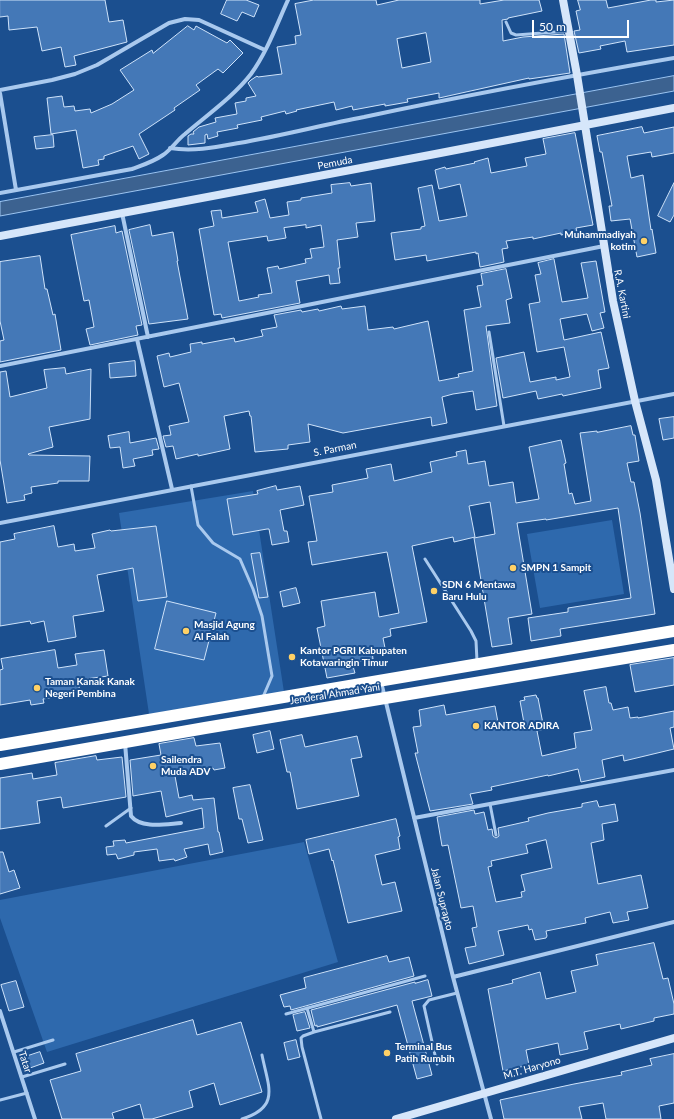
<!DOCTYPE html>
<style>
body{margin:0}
#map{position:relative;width:674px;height:1119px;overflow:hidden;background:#1b4f8f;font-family:Lato,sans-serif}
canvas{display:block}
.scale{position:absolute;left:532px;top:20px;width:97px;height:18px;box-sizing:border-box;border:2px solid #fff;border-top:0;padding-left:5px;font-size:12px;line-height:14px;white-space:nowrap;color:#fff;-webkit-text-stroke:3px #1b4f8f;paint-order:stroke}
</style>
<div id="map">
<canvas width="674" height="1119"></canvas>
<div class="scale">50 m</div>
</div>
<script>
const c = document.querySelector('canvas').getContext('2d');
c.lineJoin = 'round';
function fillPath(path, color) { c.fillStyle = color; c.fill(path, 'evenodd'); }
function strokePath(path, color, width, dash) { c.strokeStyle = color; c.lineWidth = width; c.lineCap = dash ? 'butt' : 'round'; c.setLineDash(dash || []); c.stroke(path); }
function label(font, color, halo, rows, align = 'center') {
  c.font = font + ' Lato,sans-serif'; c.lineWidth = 4; c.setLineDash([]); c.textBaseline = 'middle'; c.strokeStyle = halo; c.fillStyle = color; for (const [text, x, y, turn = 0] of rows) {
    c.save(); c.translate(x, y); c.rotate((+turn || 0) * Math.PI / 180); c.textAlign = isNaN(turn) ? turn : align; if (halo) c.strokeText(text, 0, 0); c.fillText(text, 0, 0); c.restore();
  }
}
fillPath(new Path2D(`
 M253,491L284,692L149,714L119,513Z
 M612,520L624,594L540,608L527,534Z
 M304,842L338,962L47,1052L0,918V900Z`), '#2e69ad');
const water = new Path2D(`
 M674,76V91L0,216V202Z`);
fillPath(water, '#3c6290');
strokePath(water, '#9cc4f0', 1);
const building = new Path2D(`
 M0,0H105L109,22L123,20L127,42L74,56L76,65L65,67L61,47L42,51L37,27L9,30L8,16L0,17Z
 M227,0H246L259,5L254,17L242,12L237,21L221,14Z
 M314,0H376L377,5L399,0H480V4L504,0H539L542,11L508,18V19L502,20L503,41L523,37L564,34L570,73L529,79V78L439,98V93L407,99L408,102L385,106V104L353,110L352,106L336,110L334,102L296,110L297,111L286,114L285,111L261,117L262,120L237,125L238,128L217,132L218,136L208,139L207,134L205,135V143L188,145V136L191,134H194L193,132L199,127L216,122L215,118L237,114L235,103L246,101V98L256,96L248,83L251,80L257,76L258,77L282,74L277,47L296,44L295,36L301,35L295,4ZM426,33L431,62L402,68L397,39Z
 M578,0H606L608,8L651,0H656V2L674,0V45L627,52L625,41L600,46L601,49L579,53L574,31L580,30L576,11L580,10Z
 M188,26L194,30L196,26L227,43L230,40L243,53L223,73L218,69L196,85L200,90L174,108L175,110L139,134L149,154L139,159L133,146L104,156V159L98,160L99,165L83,168L76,130L51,134L47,98L62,96L64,107L74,106L75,111L90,109L91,113L112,104L134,90L120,70L152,50L153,53Z
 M642,127L644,133L674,127V153L652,157L651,152L627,156L631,178L643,175L651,230L652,229L656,253L637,257L630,219L611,221L609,206H612L602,152H600L597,136Z
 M575,133L593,225L576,228L577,232L561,235V233L533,239V237L506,241L508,248L502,249L504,262L480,267L478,253L476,254V252L427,261L426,255L395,260L391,233L421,229V227L425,226L418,188L432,185L439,221L467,216L460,184L439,189L435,170L445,167L446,169L475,163L474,162L488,158L491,173L527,166L525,158L546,154L543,139Z
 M53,135L54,147L36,149L34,137Z
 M350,183L351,186L371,183L375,221L356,223L358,237L337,240L340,268H338L340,283L330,284L329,275L296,281L300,303L222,318L221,314L214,315L199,229L214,226L211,211L221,210L222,218L258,212L255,202L265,199L270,218L289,215L287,202L301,200V198L332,193L331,185ZM306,225V228L321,225L324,247L310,249L312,258L305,259L306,263L279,269L278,266L267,268L272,293L258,295L259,297L239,301L228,242L267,236L268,241L286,238L284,228Z
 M674,183V215L670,222L658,216Z
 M150,225L152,236L173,232L178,261H177L188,319L149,324L129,230Z
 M115,226L116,233L122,231L142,325L136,326L138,335L90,345L86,329L94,327L89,300L84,301L71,235Z
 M40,256L45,289H47L53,315L55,314L61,350L0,362V341L4,340L0,321V262Z
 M554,259L562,302L588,298L581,263L596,261L605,312L600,313L604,328L592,331L587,314L560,319L564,340L601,332L609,368L598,370L601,388L563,396L562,394L538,399L536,391L503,398L496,358L524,352L530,382L556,377V380L570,377L564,347L537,352L529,304L540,302L535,275L541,274L538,263Z
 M506,269L512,298L506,300L510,323L486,326L497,406L476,410L473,391L453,394L442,397L447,423L432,426L431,417L343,433L308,424L310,442L288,445V449L255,452L251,416H250L249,411L224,416L230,449L198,456V454L176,459L173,446L166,447L163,436L171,435L169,426L189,422L179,383L164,387L157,356L169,353L170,357L191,352L190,344L202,342V344L234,338L235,342L263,336L261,330L277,327L274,315L301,310L302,312L318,309L319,311L341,306L342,309L365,306L368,330L393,327L394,329L428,321L439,381L459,377L458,374L473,371L464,310L481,307L477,286L483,285L481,274Z
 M135,361L136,376L110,378L109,364Z
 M65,368L66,374L91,369L90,419L49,427L53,447L28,454L29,455L90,456L89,481H58V483L31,487L32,493L24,495L25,500L7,503L0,460V372L6,371L10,397L47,388L44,370Z
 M674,417V438L663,440L659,419Z
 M631,426L633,435H635L639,461L627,463L631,482H634L640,513L655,614L560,629L561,636L531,641L528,618L568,612V608L631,598L618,508L546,520V519L517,523L532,614L508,618L512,644L492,647L474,538L495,534L490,502L469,506L475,537L454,542L453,537L412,546L427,622L390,629L391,636L383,638L385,648L372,651L373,659L352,663L355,673L327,678L317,628L325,626L321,601L375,592L379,617L399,613L387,552L312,565L308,542L317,541L309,496L333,492L332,485L368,478L366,469L391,464L394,481L432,472L430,462L457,456L456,452L466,450L468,464L485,461L489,486L513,482L516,503L539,499L529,447L561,440L566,463L564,464L569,494L572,493L575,504L591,501L580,433L597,431V432Z
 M129,432L130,443L156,438L159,449L152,450L153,455L133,459L135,466L123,468L120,447L110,448L108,436Z
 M276,486L277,490L300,486L304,505L280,510L284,531H287L289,542L272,545L269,529H267L233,535L227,499L258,494L257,491Z
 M54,526L58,547L74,544L75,551L95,548L92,534L110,530L111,531L156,526L167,597L138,601L133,568L97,575L104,611L73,616L76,637L48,642L44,621L31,624L30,621L0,626V542L15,539L14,534Z
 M260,553L268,597L259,598L251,554Z
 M296,588L300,603L283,607L280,592Z
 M167,601L216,613L204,660L155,649Z
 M55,650L58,668L77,665L75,654L104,650L108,676L78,680L80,693L43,699L44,703L31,705L30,700L0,705V670L3,669L1,659Z
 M674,658V685L635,692L630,665Z
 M606,687L609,703H611L613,710L628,707L630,718L638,717V718L674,711V727L670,728L674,749L624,761L623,755L602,760L605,777L581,782L578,769L548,776V775L491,787L492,790L470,794L473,804L430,811L415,753H418L413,727L421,726L419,710L444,705L446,715L495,706L499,728L524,723L520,701L525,700L524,697L536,695L537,698H538L544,729L537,731L542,756L576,748L574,733L592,730L584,691Z
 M270,731L274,749L257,753L253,735Z
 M302,735L305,747L357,736L362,757L351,759L359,796L297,809L290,772H287L280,740Z
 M194,738L196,746L220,743L225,768L214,770L213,768L175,776L179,798L192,795L193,800L214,798L218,832H219L223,852L210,855L208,844L184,849L187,857L175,861L174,859L159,861L157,849L134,852V855L118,859L116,854L107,855L106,847L114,846L113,841L125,840L126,843L204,828L202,808L166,817L161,791L133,796L130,760L161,755L159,744Z
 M96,756L97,760L122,757L126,797L63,808L61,797L37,801L40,823L0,829V778L32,773L33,779L57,775L55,763Z
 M250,785L263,840L248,843L242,819H239L233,788Z
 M597,801L599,807L615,804L618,821L602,824L604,840L591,843L598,884L641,875L648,908L627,912L629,920L613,923L610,912L585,918L586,923L546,931L547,936L546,938L535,940L532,929L529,930L528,925L498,931L504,955L469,964L465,948L476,946L472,928L477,927L473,906L461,908L448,845L442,846L437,817L474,810L475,814L484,812L488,830L492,829L493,836L496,838L499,836L498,828L529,821L528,818L548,813L582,807V804ZM546,840L552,868L521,875L525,891L521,892L522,897L496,902L488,867L492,866L491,861L528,853L526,845Z
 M396,819L400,836L398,837L400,849L375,855L382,885L395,882L402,911L348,923L333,860L332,861L329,849L309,854L306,840Z
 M0,852H3L9,872L14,870L20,888L0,894Z
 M654,943L663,979L668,978L674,1004V1014L654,1018V1021L621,1029L620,1024L584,1032L588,1049L560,1055L558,1043L526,1050L529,1065L503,1071L488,989L513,983L512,980L540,972L546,999L576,992L571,971L598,965L596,955Z
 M387,956L389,962L409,957L414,976L291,1010L290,1006L284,1007L280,995L306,988L304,978Z
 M428,980L432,996L412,1001L432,1075L417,1079L397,1005L317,1027V1025L315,1026L311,1010L415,982V983Z
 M16,981L24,1007L9,1011L1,985Z
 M305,1012L310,1028L297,1031L293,1015Z
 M193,1020L197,1035L241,1022L262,1092L220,1105L214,1083L189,1091L193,1107L152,1119H144L140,1104L112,1113L114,1119H62L50,1080L81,1071L76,1054Z
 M296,1040L300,1057L288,1060L284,1043Z
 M40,1052L44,1063L30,1068L25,1057Z
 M674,1054V1103L659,1106L661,1119H606L603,1103L579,1107L582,1119H504L500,1100L574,1084L622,1075L621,1072L652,1065L650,1059Z`);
fillPath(building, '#4478b7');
strokePath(building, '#cfe3fa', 1);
strokePath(new Path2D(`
 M506,22L511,33L516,35L569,31
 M489,332L504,426
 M191,486L198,525L213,543L240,559L253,589L262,616L272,676L263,697
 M425,559L471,631L476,641L477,661
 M490,804L496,835
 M106,826L131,808
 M307,1008L314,1032
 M286,1014L425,976
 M14,1052L53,1040
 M437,1064L424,1006L429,1000L457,993
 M22,1077L65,1064
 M0,1100L27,1093
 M242,1119C281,1107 268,1086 262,1055
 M321,1119L302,1047L301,1038L303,1036L314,1032L390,1012`), '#a9c9ee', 3);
strokePath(new Path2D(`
 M0,90L52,80L75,74L97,65L169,23L185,19L199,20L265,50
 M0,93L16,190
 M170,148C193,152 217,147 239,143C281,136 322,125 364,117C467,95 570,76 674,58
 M0,193L132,169C143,165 153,162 163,155C171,150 177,140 185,134C207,115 233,97 251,74C267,52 277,24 288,0
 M122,213L148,337
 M137,339L172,489
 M0,366L604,246
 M0,523L674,394
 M381,682L453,977L491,1119
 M125,743L131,816C141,829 166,824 181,823
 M414,818L674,770
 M453,977L674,922
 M0,1011L35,1119`), '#a9c9ee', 4);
strokePath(new Path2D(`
 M563,0L577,75L613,301L635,401L656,480L674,589
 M0,236L430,155L674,108
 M396,1119L674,1038`), '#d6e6fa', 8);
strokePath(new Path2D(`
 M0,745L674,631
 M0,764L205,728L674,650`), '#fff', 12);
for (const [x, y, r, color] of [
 [644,241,4,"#ffd166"],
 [513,568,4,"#ffd166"],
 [434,591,4,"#ffd166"],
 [186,631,4,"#ffd166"],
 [292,657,4,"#ffd166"],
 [37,688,4,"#ffd166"],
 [476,726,4,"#ffd166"],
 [153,766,4,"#ffd166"],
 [387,1053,4,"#ffd166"]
]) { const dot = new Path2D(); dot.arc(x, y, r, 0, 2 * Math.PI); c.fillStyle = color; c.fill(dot); strokePath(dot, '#1b4f8f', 1.5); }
label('10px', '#fff', '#1b4f8f', [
 ["Pemuda",335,163,-11],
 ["R.A. Kartini",622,294,79],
 ["S. Parman",335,449,-11],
 ["Jenderal Ahmad Yani",335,694,-9],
 ["Jalan Suprapto",442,899,76],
 ["Tatar",25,1062,72],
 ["M.T. Haryono",532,1068,-16]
]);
label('bold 10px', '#fff', '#1b4f8f', [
 ["Muhammadiyah",636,235,"right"],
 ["kotim",636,247,"right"],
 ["SMPN 1 Sampit",521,568],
 ["SDN 6 Mentawa",442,585],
 ["Baru Hulu",442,597],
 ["Masjid Agung",194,625],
 ["Al Falah",194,637],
 ["Kantor PGRI Kabupaten",300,651],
 ["Kotawaringin Timur",300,663],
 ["Taman Kanak Kanak",45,682],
 ["Negeri Pembina",45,694],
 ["KANTOR ADIRA",484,726],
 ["Sailendra",161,760],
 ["Muda ADV",161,772],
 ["Terminal Bus",395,1047],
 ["Patih Rumbih",395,1059]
], 'left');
</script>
